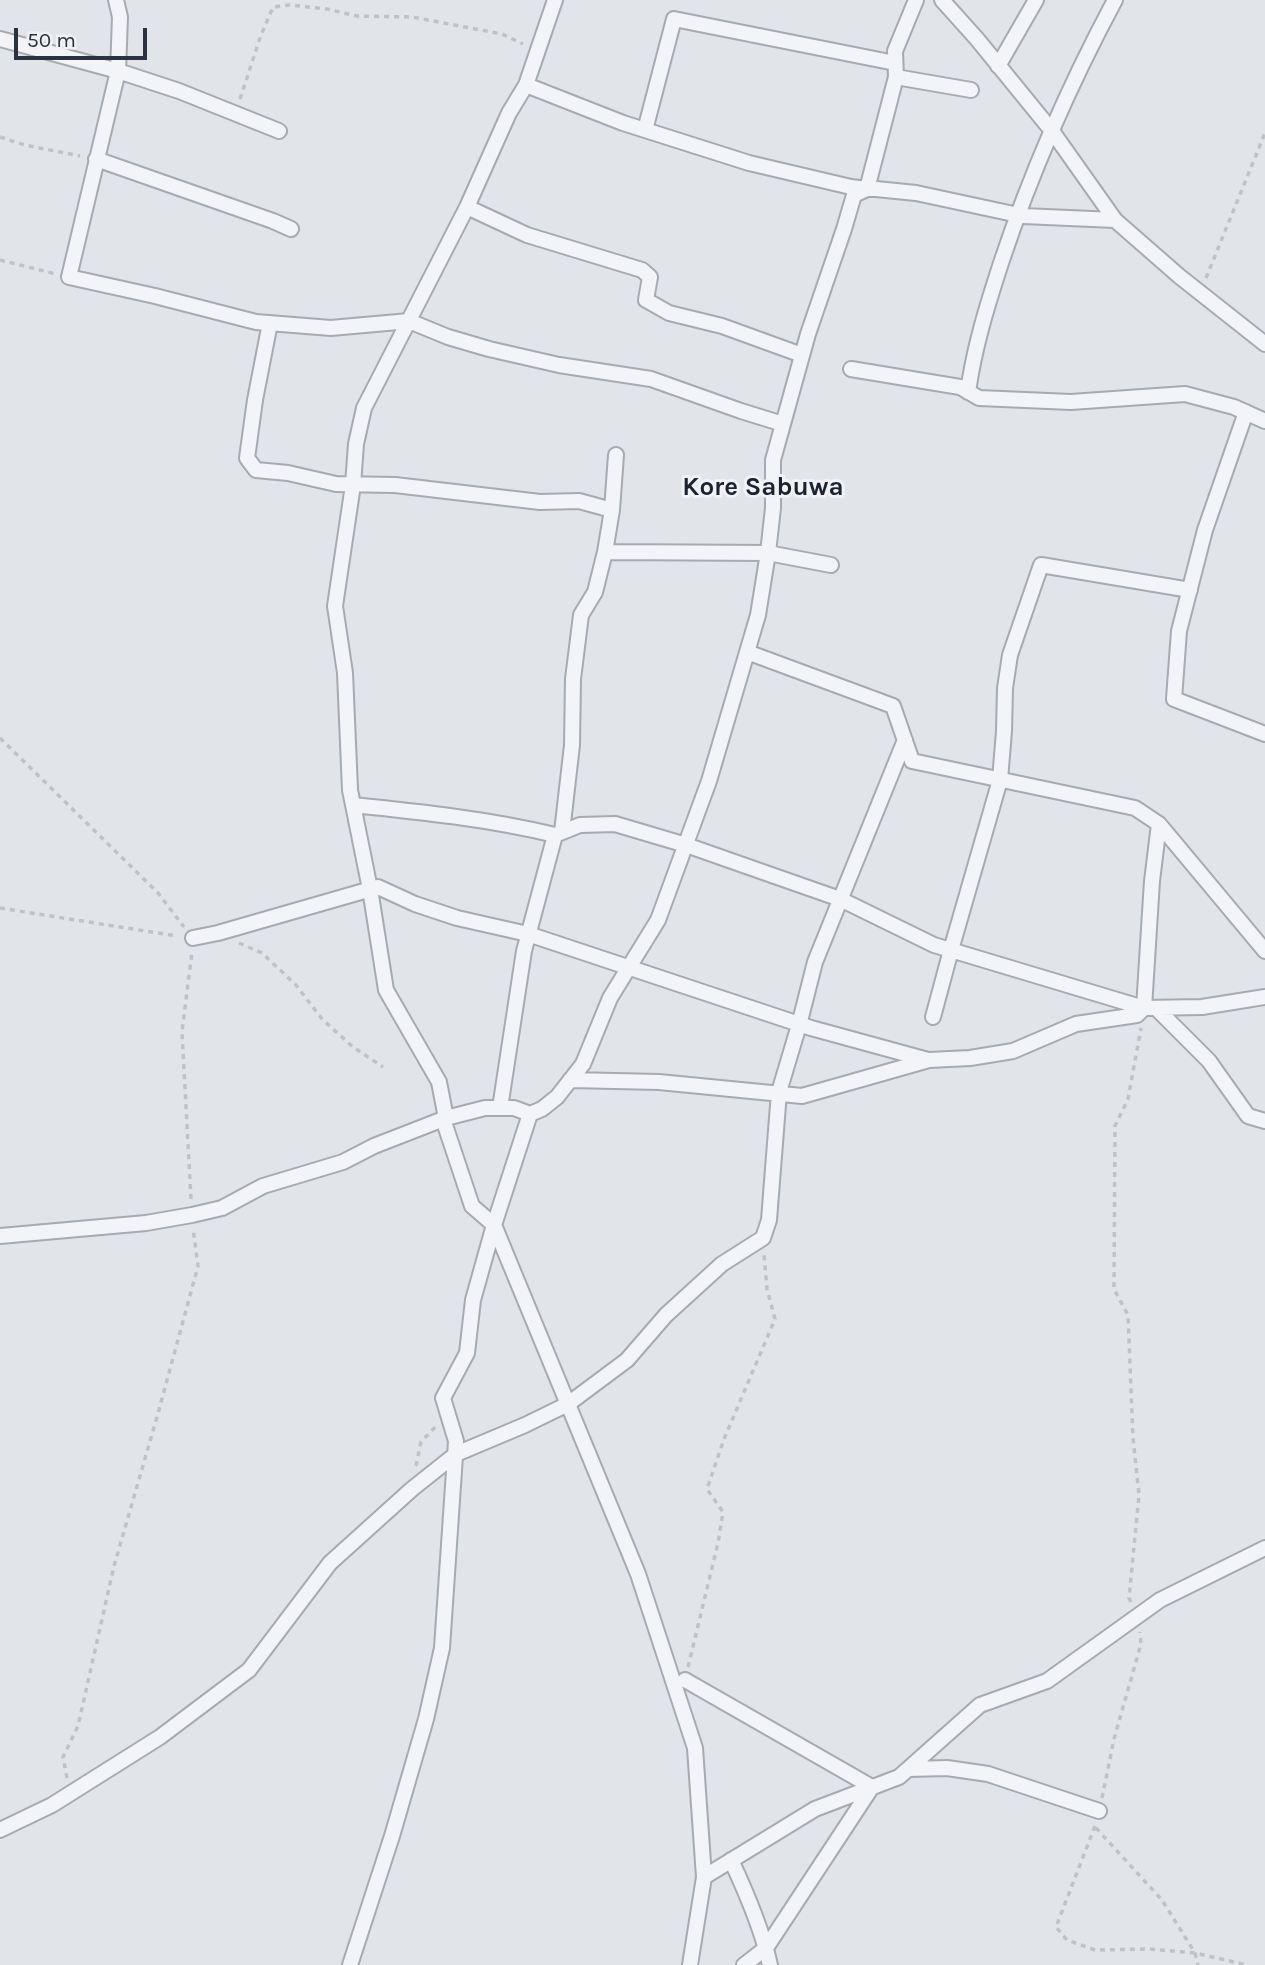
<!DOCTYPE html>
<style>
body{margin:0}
#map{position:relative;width:1265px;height:1965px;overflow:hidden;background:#e1e4e8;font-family:Karla,sans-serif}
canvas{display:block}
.scale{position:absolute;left:14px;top:28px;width:133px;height:32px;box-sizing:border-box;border:4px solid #2a323f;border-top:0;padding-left:9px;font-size:21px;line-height:24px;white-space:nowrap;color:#2a323f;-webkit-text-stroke:5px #f0f2f6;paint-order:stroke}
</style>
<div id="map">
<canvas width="1265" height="1965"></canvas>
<div class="scale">50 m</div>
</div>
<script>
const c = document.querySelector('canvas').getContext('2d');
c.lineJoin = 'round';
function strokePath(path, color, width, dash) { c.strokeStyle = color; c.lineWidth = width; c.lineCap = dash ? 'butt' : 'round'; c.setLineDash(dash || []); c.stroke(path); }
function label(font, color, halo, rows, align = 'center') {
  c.font = font + ' Karla,sans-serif'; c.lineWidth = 6; c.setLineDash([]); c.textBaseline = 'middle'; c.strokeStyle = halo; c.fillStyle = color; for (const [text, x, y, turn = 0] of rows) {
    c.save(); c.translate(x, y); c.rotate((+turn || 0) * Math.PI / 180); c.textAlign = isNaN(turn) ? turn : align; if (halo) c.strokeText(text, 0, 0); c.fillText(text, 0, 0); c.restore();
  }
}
const street = new Path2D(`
 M116,0L120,17L118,71L179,91L279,131
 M942,0L977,39L1052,131L1115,220L1179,276L1265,344
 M0,39L118,71L69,277L155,296L256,322L331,328L409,321L448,337L489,349L559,365L651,379L741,411L783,424
 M998,66L1036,0
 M896,77L971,90
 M526,85L623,123L749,163L851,187L867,189L896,77L895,51L916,0
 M645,130L674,19L895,63
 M96,159L273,221L291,229
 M467,207L527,235L642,270L650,277L646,300L669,313L722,326L802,355
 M270,323L255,400L247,458L256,470L288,473L336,484L395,485L540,502L579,501L612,510L605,552L595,592L581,615L573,679L572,745L562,832
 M851,369L960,387L979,398L1071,402L1185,394L1234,407L1265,421
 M968,392C974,348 987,306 1001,263C1031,173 1070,84 1115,0
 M1246,412L1205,530L1179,631L1174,699L1265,734
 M612,510L616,455
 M605,552L768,553L831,565
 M747,652L893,706L912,761L1135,808L1159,824L1265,951
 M353,805C421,812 489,819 555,835
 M193,938L218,933L378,887L415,904L457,918L528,934L811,1028L928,1060
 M1156,1008L1209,1061L1248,1116L1265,1121
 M933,1017L951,950L1000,780L1004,731L1005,688L1010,655L1041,565L1190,590
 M570,1080L659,1082L802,1096L929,1060L970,1058L1013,1051L1076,1024L1137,1015L1144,1008L1152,881L1159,824
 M500,1108L524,951L555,835L580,825L615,824L686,845L840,899L934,945L1144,1008L1202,1007L1265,997
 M530,1114L494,1225L638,1574L695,1748L704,1877L690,1965
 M0,1236L146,1223L192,1215L222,1208L263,1186L343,1162L374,1146L446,1118L485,1108H514L530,1114L542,1109L557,1097L583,1064L610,998L658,920L709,781L758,615L768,553L773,508V460L808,334L844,229L854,195L867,189H876L916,193L1023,216L1115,220
 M685,1680L872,1787L766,1948L744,1965
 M909,1769L947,1768L988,1774L1099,1811
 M0,1830L52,1805L160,1737L249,1670L330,1563L412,1489L456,1454L525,1425L568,1404L627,1360L666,1315L722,1264L763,1238L769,1220L779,1092L799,1025L815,962L905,740
 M731,1860C747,1894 762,1929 770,1965
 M704,1877L815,1809L899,1777L980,1705L1047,1681L1160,1600L1265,1548
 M350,1965L392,1836L426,1719L442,1648L456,1441L443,1398L467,1353L473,1300L494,1225L472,1206L445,1125L446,1118L439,1082L386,990L370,889L350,790L345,673L335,606L353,485L356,444L364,408L467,207L509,113L526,85L555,0`);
strokePath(street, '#a6abb2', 18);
strokePath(new Path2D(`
 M240,99L261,35L273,7L290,5L327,9L357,16L412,17L502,34L523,44
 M0,137L25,145L80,156
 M0,260L56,274
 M1206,278L1265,133
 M0,738L158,893L184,927
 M0,908L177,936
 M239,943L262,953L296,985L322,1019L353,1047L383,1067
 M191,1199L182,1032L192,952
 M416,1466L421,1442L437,1425
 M1131,1602L1129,1598L1139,1495L1133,1438L1128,1315L1114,1289L1115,1126L1128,1099L1141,1028
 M688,1667L718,1543L723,1512L707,1489L724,1439L775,1319L767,1289L764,1254
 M67,1778L63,1757L78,1726L114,1566L157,1417L198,1266L193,1228
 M1102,1798L1114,1739L1141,1644L1140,1632
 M1095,1826L1056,1927L1067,1940L1095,1950L1150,1949L1195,1953L1247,1965
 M1096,1828L1162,1900L1195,1953L1198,1965`), '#bfc2c7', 3.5, [5, 5]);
strokePath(street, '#f3f4f7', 14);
label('bold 26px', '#1c2330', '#f0f2f6', [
 ["Kore Sabuwa",763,488]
]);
</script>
